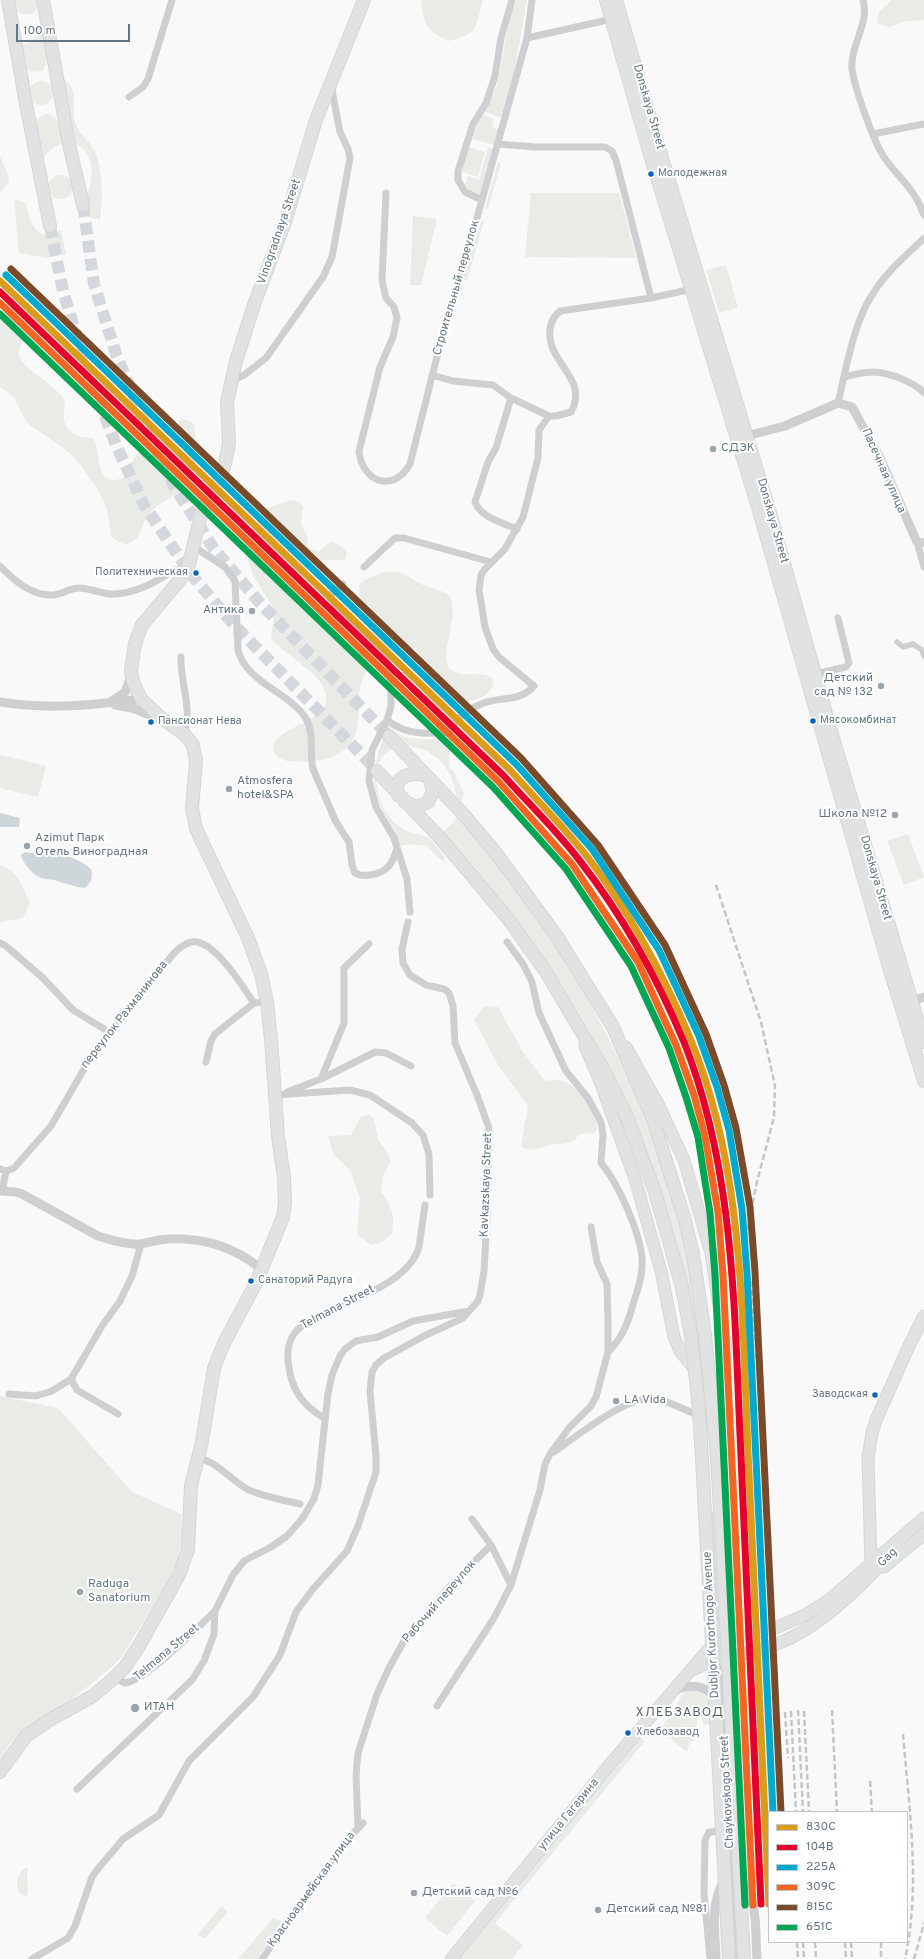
<!DOCTYPE html>
<meta charset="utf-8">
<style>
body{margin:0}
#map{position:relative;width:924px;height:1959px;overflow:hidden;background:#f9f9f9;font-family:Overpass,sans-serif}
canvas{display:block}
.legend{position:absolute;left:768px;top:1811px;width:140px;height:132px;box-sizing:border-box;background:#fff;border:1px solid #c1c8cd;margin:0;padding:5px 7px;list-style:none;font-size:12px;color:#657683}
.legend li{display:flex;align-items:center;gap:8px;height:20px}
.legend b{width:20px;border:1px solid #c1c8cd}
.scale{position:absolute;left:16px;top:24px;width:114px;height:18px;box-sizing:border-box;border:2px solid #657683;border-top:0;padding-left:5px;font-size:12px;line-height:14px;white-space:nowrap;color:#657683;-webkit-text-stroke:3px #fff;paint-order:stroke}
</style>
<div id="map">
<canvas width="924" height="1959"></canvas>
<ul class="legend">
<li><b style="height:5px;background:#da9c1a"></b>830С</li>
<li><b style="height:5px;background:#e4002b"></b>104В</li>
<li><b style="height:5px;background:#00a9ce"></b>225А</li>
<li><b style="height:5px;background:#f26522"></b>309С</li>
<li><b style="height:5px;background:#7a4b2a"></b>815С</li>
<li><b style="height:5px;background:#00a651"></b>651С</li>
</ul>
<div class="scale">100 m</div>
</div>
<script>
const c = document.querySelector('canvas').getContext('2d');
c.lineJoin = 'round';
function fillPath(path, color) { c.fillStyle = color; c.fill(path, 'evenodd'); }
function strokePath(path, color, width, dash) { c.strokeStyle = color; c.lineWidth = width; c.lineCap = dash ? 'butt' : 'round'; c.setLineDash(dash || []); c.stroke(path); }
function label(font, color, halo, rows, align = 'center') {
  c.font = font + ' Overpass,sans-serif'; c.lineWidth = 4; c.setLineDash([]); c.textBaseline = 'middle'; c.strokeStyle = halo; c.fillStyle = color; for (const [text, x, y, turn = 0] of rows) {
    c.save(); c.translate(x, y); c.rotate((+turn || 0) * Math.PI / 180); c.textAlign = isNaN(turn) ? turn : align; if (halo) c.strokeText(text, 0, 0); c.fillText(text, 0, 0); c.restore();
  }
}
fillPath(new Path2D(`
 M15,0H37V8L32,14H21L16,9Z
 M421,0H483C475,28 479,34 448,41C425,29 424,25 421,0Z
 M517,0H527L514,73L501,118L484,111C507,81 500,34 517,0Z
 M892,0H924V20L907,21L890,27L877,24L879,12Z
 M42,33L47,60L44,69L41,71L32,72L24,68L20,45L27,43Z
 M63,79C78,86 73,105 74,118C76,131 88,139 94,150C103,166 103,201 100,220L79,214C89,193 103,159 76,144Z
 M29 93a12 12 0 1 1 24 0a12 12 0 1 1-24 0Z
 M45,114C61,116 61,129 64,142L53,148L43,158L36,123L38,118Z
 M481,114L494,119L492,127L500,130L495,145L472,139Z
 M468,147L485,152L478,177L462,172Z
 M488,147L495,150L481,196L472,194L465,186L468,176L479,180Z
 M0,156L9,178L8,183L0,192Z
 M498,162L501,163L488,209L485,208Z
 M49 187a12 12 0 1 1 24 0a12 12 0 1 1-24 0Z
 M531,193H619L636,258L525,257Z
 M14,199L26,203C28,222 39,245 61,230L66,254L47,258L19,253Z
 M413,216L437,219L421,285H410Z
 M482,219L484,221L467,281L463,279Z
 M726,265L738,308L719,313L706,270Z
 M15,307L18,308L29,323L31,329C27,337 16,348 19,357C22,366 55,387 62,396C68,405 62,412 64,420C67,434 80,438 93,438C103,453 93,489 123,478C131,468 132,456 143,450C157,455 182,469 185,444C180,433 173,431 181,419L188,420L194,424C198,448 199,476 178,493C168,500 158,504 150,513C139,526 144,539 125,545L111,537L107,509L96,487L79,463L69,452L27,423L14,397L0,387V314Z
 M290,500L299,502L303,507L301,524L308,537L307,545L309,548L318,552L330,542L340,545L347,553L345,560H324L311,564L307,572L302,577L301,599C314,623 322,604 338,615C338,622 337,631 338,637C340,647 353,656 362,651C381,640 355,600 360,583C373,575 388,568 404,574C410,577 416,582 423,585C433,588 442,590 451,597L453,613L446,653L448,668C464,680 475,670 491,677L494,684C487,701 469,700 454,705C440,709 440,717 422,712C412,691 428,669 415,648L399,646C387,654 367,666 362,680C357,694 360,708 358,722C355,759 317,764 288,761C282,760 278,758 275,753C264,731 319,724 325,705C335,678 285,657 271,638L275,610L255,579L245,553L244,545L250,531L268,508Z
 M388,727C403,742 429,740 448,738L450,770H453L463,791L464,794L461,802C455,796 456,790 453,782C450,771 441,760 431,754C425,749 416,747 409,746C370,744 372,788 386,812C393,823 403,831 415,834C418,835 423,835 427,837C433,840 440,852 445,857L443,862L427,846L412,844L399,846C397,832 389,823 383,810C367,781 376,755 388,727Z
 M0,755L46,766L38,797L0,788Z
 M457,815L501,866L500,872C517,895 535,917 551,940C617,1036 669,1163 691,1277C695,1298 697,1319 700,1340L696,1339C689,1297 680,1254 668,1213C639,1118 592,1026 535,945C507,906 475,869 443,832L453,823Z
 M908,834L924,877L904,885L887,841Z
 M0,865C18,870 22,887 30,902L23,918L0,922Z
 M484,1006L498,1007L523,1052L545,1081C552,1080 560,1079 567,1083C580,1090 603,1117 596,1132C590,1135 583,1132 579,1135C576,1137 576,1140 572,1141C565,1145 558,1143 551,1145C538,1147 535,1154 521,1146L528,1106L498,1065L474,1020Z
 M370,1115L374,1119L378,1140L388,1154L391,1162L383,1176L381,1192C392,1207 395,1215 392,1234L381,1243L371,1245L357,1234L360,1198L350,1170L333,1154L328,1136L351,1135L361,1116Z
 M0,1396L58,1408L132,1492L181,1514C182,1527 183,1539 180,1551C172,1583 140,1626 122,1656L112,1667L37,1727L13,1740L0,1759Z
 M695,1690C715,1699 709,1705 710,1724L704,1725L701,1716L698,1718L693,1742L690,1741L687,1752L660,1730L673,1712L682,1695L687,1691Z
 M635,1735L645,1741L495,1923L523,1945L512,1959H451Z
 M25,1868H28C25,1879 30,1886 26,1897L19,1892C15,1883 17,1874 25,1868Z
 M453,1883L475,1901L447,1936L425,1918Z
 M222,1906L228,1912L204,1939L198,1934Z
 M273,1918L283,1921L257,1959H238Z`), '#e8ebe6');
fillPath(new Path2D(`
 M0,813L20,818L19,827H0Z
 M25,852C32,854 39,852 47,853C62,853 80,859 91,869C93,877 92,882 85,888C74,887 65,883 54,880C49,879 44,880 39,877C32,874 22,862 21,855Z`), '#ced6d9');
strokePath(new Path2D(`
 M83,205L94,284L116,354L147,429L174,486L214,549L260,603L389,736
 M50,226L63,291L85,364L116,445L144,505L190,573L235,626L364,757L377,771`), '#d4d8dc', 12, [12, 6]);
const secondary = new Path2D(`
 M585,1046L601,1084L635,1179L661,1271L674,1337L680,1351L708,1386L709,1393
 M626,1047L658,1104L684,1160L711,1253L726,1351C726,1370 718,1382 709,1397
 M715,1518L720,1659
 M871,1564L868,1458L872,1433L876,1420L909,1346L924,1316
 M884,1567L924,1534
 M692,1670C719,1656 749,1655 777,1644C811,1631 840,1605 866,1580C874,1573 880,1564 887,1557
 M451,1959L611,1763L708,1650L720,1643L775,1628L805,1615L829,1600L924,1518`);
const primary = new Path2D(`
 M8,0L25,99L50,226
 M43,0L69,144L83,205
 M606,0L649,151L758,507L889,967L924,1081
 M616,0L659,148L768,506L830,728L924,1042
 M389,736L465,816L495,852L556,935L613,1027L653,1120L684,1217L693,1254L705,1335
 M377,771L441,839L509,920L546,972L602,1067L627,1117L655,1192L682,1287L691,1336
 M398,795L397,785C402,773 415,773 427,776
 M405,802L417,807L428,802L433,791L430,780
 M0,1772L26,1736L51,1719L93,1696L114,1678L125,1667L139,1646L179,1575L188,1550L191,1485L202,1442L214,1368L224,1343L256,1283L283,1217L285,1203L284,1178L278,1136L271,1039L267,1002L261,974L248,938L196,829L192,808L196,761L193,745L184,734L160,717L141,699L133,682L131,670L135,644L142,625L179,581L188,568L201,515L220,478L225,464L229,443L227,402L236,361L255,302L285,222L316,120L364,0`);
strokePath(secondary, '#d5d6d7', 13);
strokePath(primary, '#d5d6d7', 14);
strokePath(new Path2D(`
 M897,642L903,647L913,644L922,650L924,656`), '#cecfd0', 5.5);
strokePath(new Path2D(`
 M532,0L527,38L612,19
 M863,0C870,23 850,45 852,69C855,89 874,144 886,160C901,180 916,191 924,215
 M129,97L143,87L148,79L172,0
 M873,134L924,124
 M498,144L535,147H605L612,151L616,160L651,298
 M386,193L382,280L386,298L394,307L397,318L393,337L380,367L359,451C362,482 393,494 410,464L446,321L460,279L527,38
 M482,200L465,192L458,180V171L473,124L486,103L495,76L501,38L512,0
 M432,375L453,381L493,385L511,398L549,416H556L571,412C590,378 545,362 550,329C551,321 554,316 560,311L651,298L692,289
 M844,377C854,375 865,371 875,372C890,373 914,382 924,393
 M231,381L244,375L266,358L323,277L332,257L350,158L348,149L340,132L331,85
 M511,398L496,448L488,462L475,502C481,518 503,523 517,529
 M838,403C846,369 854,320 874,292C887,271 907,255 924,238
 M917,542L924,567
 M194,547L225,567L235,581L238,650C245,681 289,693 305,717C315,732 309,753 313,769L336,822L349,842L352,865L355,873C360,876 364,876 370,875C387,873 393,863 397,848
 M0,566C13,580 32,596 52,595C62,595 69,588 79,588C90,588 101,594 112,594C135,594 156,582 174,570H178L185,574
 M364,567L395,538H404L491,562
 M343,584L332,593L331,599L336,607L378,648L388,662L391,683V706L387,720L372,750L369,781L376,807L394,838L407,879L410,912
 M181,657C180,683 193,708 184,734
 M815,674L846,667L849,663L838,618
 M387,720C404,734 423,734 444,733C453,730 456,720 463,714C467,710 472,708 477,706C499,694 516,705 534,686L499,657L493,649L485,627L479,590L481,575L485,569L505,549L523,517L538,458L539,430L549,416
 M507,942L523,964L532,982L539,1013L566,1071L588,1098L601,1122L603,1135L601,1163C618,1183 644,1239 642,1266C642,1280 636,1294 632,1308C627,1326 621,1339 608,1352
 M0,943L6,946L43,978L73,1010L109,1032
 M206,1062L211,1041L215,1034L254,1003L267,1002
 M321,1079L344,1023V968L369,944
 M287,1092L321,1079L375,1052L386,1053L411,1066
 M275,1095L350,1090L370,1095L412,1123L423,1135L429,1154L430,1195
 M0,1169L6,1171L14,1168L51,1126L91,1057L174,953C179,948 185,943 192,942C214,939 243,987 254,1003
 M2,1191L6,1171
 M71,1379L77,1390L118,1414
 M9,1394L36,1396L52,1391L71,1379L102,1326L120,1301L132,1276L141,1244
 M324,1418C306,1407 294,1394 290,1373C287,1360 286,1345 294,1334C299,1326 308,1322 316,1318C347,1300 408,1285 419,1247L425,1205
 M554,1452C576,1437 629,1393 656,1399C675,1403 692,1414 710,1420
 M197,1458C218,1461 231,1481 249,1490C265,1497 283,1500 300,1504
 M472,1519L491,1545L511,1585
 M114,1678L125,1683C147,1680 197,1628 215,1611
 M437,1706L494,1618L511,1585L540,1490L545,1464L550,1454L569,1428L591,1406L596,1397L608,1352V1322L607,1284L597,1262L591,1227
 M77,1789L192,1680L204,1661L214,1634L215,1611L233,1575L244,1561L271,1547L287,1536L302,1519L314,1499L318,1485L328,1393L332,1375L340,1356L345,1349L356,1341L378,1337L413,1321L469,1311
 M358,1828L356,1776L358,1753L377,1694L389,1668L404,1641L449,1587L491,1545
 M32,1959L68,1938L75,1926L92,1877L97,1870L123,1839L159,1815L189,1761L253,1697L280,1655L296,1612L313,1589L347,1551L358,1526L376,1472V1456L370,1391L372,1372L376,1365L384,1358L424,1336L463,1318L478,1301L480,1295L484,1271L487,1218L489,1128L477,1095L455,1043L453,1006L449,993L444,989L426,985L410,975L403,963L402,949L408,922
 M262,1959L346,1841L363,1823
 M710,1959L704,1893L705,1840L709,1832L724,1831`), '#cecfd0', 7);
strokePath(new Path2D(`
 M746,436L785,426L838,403L852,407L880,458L917,542L924,543
 M112,701L125,692L131,676
 M0,702C47,710 94,705 141,699
 M115,705L132,708L158,718
 M912,1001L924,997
 M0,1191L16,1192L22,1194L98,1236C111,1240 126,1245 140,1244C149,1243 158,1239 168,1239C202,1237 236,1247 262,1270
 M720,1659L723,1710
 M673,1691C690,1684 705,1683 716,1700
 M723,1714L736,1959
 M740,1878C759,1897 755,1934 757,1959
 M716,1959C715,1932 710,1904 724,1880`), '#cecfd0', 9);
strokePath(secondary, '#e1e2e2', 11);
strokePath(primary, '#e1e2e2', 12);
strokePath(new Path2D(`
 M716,885L761,1022L775,1086L774,1117L757,1182L747,1230L746,1291
 M751,1281L761,1418
 M798,1710L803,1812
 M832,1710L837,1812
 M791,1711L796,1812
 M804,1711L809,1812
 M785,1712L788,1758
 M903,1734C909,1809 921,1885 905,1959
 M870,1781L872,1812
 M797,1942L798,1959
 M803,1942L804,1959
 M815,1942L816,1959
 M845,1942L846,1959
 M851,1942L852,1959
 M881,1942V1959
 M914,1959L924,1923`), '#c3c5c6', 2.5, [6, 3]);
const primaryBridge = new Path2D(`
 M705,1335L717,1456L744,1959
 M691,1336L698,1399L702,1458L729,1959`);
strokePath(primaryBridge, '#d5d6d7', 14, []);
strokePath(primaryBridge, '#e1e2e2', 12);
strokePath(new Path2D(`
 M0,281L510,770C535,798 563,826 586,855C629,911 663,973 690,1038C744,1166 742,1315 748,1453C755,1603 762,1754 769,1904`), '#da9c1a', 7);
strokePath(new Path2D(`
 M0,292L504,776C529,804 557,831 580,861C623,916 657,977 684,1042C736,1173 734,1317 741,1455C747,1605 754,1755 761,1904`), '#e4002b', 7);
strokePath(new Path2D(`
 M6,275L516,764L592,849L659,950L699,1036L717,1087L729,1130L742,1209L747,1273L773,1812`), '#00a9ce', 7);
strokePath(new Path2D(`
 M0,303L498,781L572,864L638,962L676,1045L694,1095L705,1136L718,1212L723,1274L753,1905`), '#f26522', 7);
strokePath(new Path2D(`
 M11,269L521,758L598,845L665,945L706,1034L724,1085L736,1128L750,1207L755,1272L781,1812`), '#7a4b2a', 7);
strokePath(new Path2D(`
 M0,314L493,787L566,869L631,966L669,1048L686,1097L698,1137L710,1213L715,1275L745,1905`), '#00a651', 7);
for (const [x, y, r, color] of [
 [651,174,3.5,"#0065bd"],
 [713,449,4,"#99a4ac"],
 [196,573,3.5,"#0065bd"],
 [252,611,4,"#99a4ac"],
 [881,686,4,"#99a4ac"],
 [813,721,3.5,"#0065bd"],
 [151,722,3.5,"#0065bd"],
 [229,789,4,"#99a4ac"],
 [895,815,4,"#99a4ac"],
 [27,846,4,"#99a4ac"],
 [251,1281,3.5,"#0065bd"],
 [875,1395,3.5,"#0065bd"],
 [616,1401,4,"#99a4ac"],
 [80,1592,4,"#99a4ac"],
 [135,1708,5,"#99a4ac"],
 [628,1733,3.5,"#0065bd"],
 [414,1893,4,"#99a4ac"],
 [598,1910,4,"#99a4ac"]
]) { const dot = new Path2D(); dot.arc(x, y, r, 0, 2 * Math.PI); c.fillStyle = color; c.fill(dot); strokePath(dot, '#fff', 1.5); }
label('11px', '#657683', '#fff', [
 ["Молодежная",658,174],
 ["Политехническая",188,573,"right"],
 ["Мясокомбинат",820,721],
 ["Пансионат Нева",158,722],
 ["Санаторий Радуга",258,1281],
 ["Заводская",868,1395,"right"],
 ["Хлебозавод",636,1733]
], 'left');
label('12px', '#657683', '#fff', [
 ["Donskaya Street",648,107,74],
 ["Vinogradnaya Street",280,232,-71],
 ["Строительный переулок",457,288,-74],
 ["Пасечная улица",883,471,66],
 ["Donskaya Street",772,521,74],
 ["Donskaya Street",875,878,74],
 ["переулок Рахманинова",125,1015,-52],
 ["Kavkazskaya Street",487,1185,-88],
 ["Telmana Street",338,1308,-28],
 ["Gag",888,1558,-44],
 ["Рабочий переулок",440,1602,-49],
 ["Dubljor Kurortnogo Avenue",712,1625,-93],
 ["Telmana Street",167,1653,-40],
 ["Chaykovskogo Street",728,1792,-93],
 ["улица Гагарина",569,1815,-51],
 ["Красноармейская улица",312,1890,-54]
]);
label('12px', '#657683', '#fff', [
 ["СДЭК",721,449],
 ["Антика",244,611,"right"],
 ["Детский",873,679,"right"],
 ["сад № 132",873,693,"right"],
 ["Atmosfera",237,782],
 ["hotel&SPA",237,796],
 ["Школа №12",887,815,"right"],
 ["Azimut Парк",35,839],
 ["Отель Виноградная",35,853],
 ["LA Vida",624,1401],
 ["Raduga",88,1585],
 ["Sanatorium",88,1599],
 ["ИТАН",144,1708],
 ["Детский сад №6",422,1893],
 ["Детский сад №81",606,1910]
], 'left');
c.letterSpacing = '1px';
label('13px', '#57646e', '#fff', [
 ["ХЛЕБЗАВОД",680,1713]
]);
c.letterSpacing = '0px';
</script>
